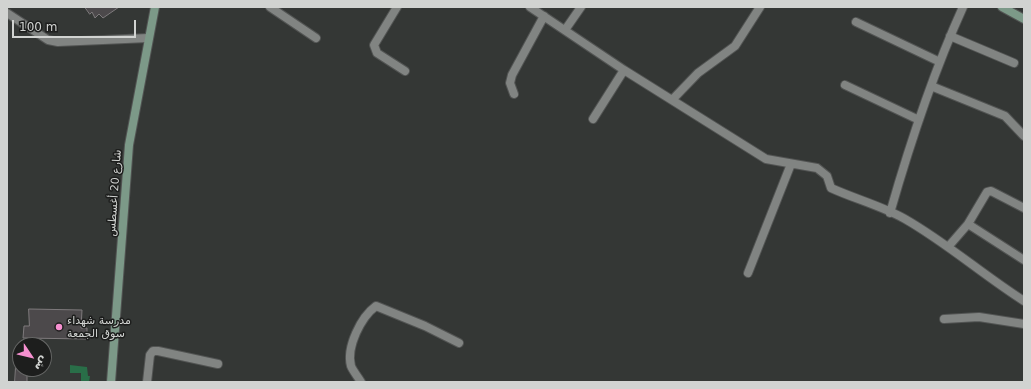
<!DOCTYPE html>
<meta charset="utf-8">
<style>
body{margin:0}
#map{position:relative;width:1031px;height:389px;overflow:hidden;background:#343735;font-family:"DejaVu Sans","Noto Sans Arabic",sans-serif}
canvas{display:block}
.frame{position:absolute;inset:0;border:8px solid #d1d3d1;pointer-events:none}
.north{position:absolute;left:12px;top:337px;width:40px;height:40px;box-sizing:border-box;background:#1d1e1d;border:1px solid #656665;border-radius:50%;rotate:125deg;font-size:11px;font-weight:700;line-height:16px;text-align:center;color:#d1d3d1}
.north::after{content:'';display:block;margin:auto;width:14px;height:18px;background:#f690d0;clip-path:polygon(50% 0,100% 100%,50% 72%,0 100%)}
.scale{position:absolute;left:12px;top:20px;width:124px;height:18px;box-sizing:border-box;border:2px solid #d1d3d1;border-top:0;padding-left:5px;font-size:12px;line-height:14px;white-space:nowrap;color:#d1d3d1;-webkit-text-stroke:3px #1d1e1d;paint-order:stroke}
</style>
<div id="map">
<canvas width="1031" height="389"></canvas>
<div class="frame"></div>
<div class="north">ش</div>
<div class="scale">100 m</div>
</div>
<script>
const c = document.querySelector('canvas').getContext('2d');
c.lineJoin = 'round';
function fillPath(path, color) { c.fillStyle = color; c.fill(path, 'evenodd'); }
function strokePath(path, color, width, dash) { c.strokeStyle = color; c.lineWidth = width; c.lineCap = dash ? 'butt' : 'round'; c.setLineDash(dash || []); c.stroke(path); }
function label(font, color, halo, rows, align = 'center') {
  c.font = font + ' "DejaVu Sans","Noto Sans Arabic",sans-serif'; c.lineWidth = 3; c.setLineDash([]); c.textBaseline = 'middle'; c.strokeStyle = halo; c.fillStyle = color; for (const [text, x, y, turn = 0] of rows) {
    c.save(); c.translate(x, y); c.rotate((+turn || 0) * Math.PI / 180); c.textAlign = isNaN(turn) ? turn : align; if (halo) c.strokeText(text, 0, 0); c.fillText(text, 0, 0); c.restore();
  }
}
fillPath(new Path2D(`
 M70,365L87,367L88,376H90L89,382H81V373H70Z`), '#296e48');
const building = new Path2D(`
 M85,7H119L103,18L99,14L95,18L92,12L90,14Z
 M29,309L82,310L81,328H87V339L23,338L24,326H29Z
 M16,366L20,367V369H27V382H15Z`);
fillPath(building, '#4c494b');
strokePath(building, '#7e7a7c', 1);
const street = new Path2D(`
 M270,7L316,38
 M397,7L374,45L377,53L405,71
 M530,7L624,70L766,159L817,168L827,176L831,188C855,199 882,206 905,219C947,243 983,275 1024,301
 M7,13L48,40L58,42L148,38
 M856,22L940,62
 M565,30L581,7
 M950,36L1014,63
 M845,85L919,120
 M931,86L1005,116L1024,136
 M514,94L510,83L512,75L544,16
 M672,100L698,73L735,46L760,7
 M593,119L624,70
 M890,213C910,143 933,73 963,7
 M968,224L1024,260
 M948,247L968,224L987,192L991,191L1024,208
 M748,273L791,164
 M944,319L979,317L1024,324
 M147,382L150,355L153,351H158L218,364
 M361,382C358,377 353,371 351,366C346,347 361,317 376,306L425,326L459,343`);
const secondary = new Path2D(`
 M1002,7L1024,19
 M111,382L129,145L155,7`);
strokePath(street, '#525453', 10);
strokePath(secondary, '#525453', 10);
strokePath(street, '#818482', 8);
strokePath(secondary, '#7c9988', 8);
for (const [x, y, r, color] of [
 [59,327,4,"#f690d0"]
]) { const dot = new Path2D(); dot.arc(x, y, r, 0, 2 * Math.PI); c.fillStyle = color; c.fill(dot); strokePath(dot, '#1d1e1d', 1.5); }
label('11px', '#d1d3d1', '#1d1e1d', [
 ["شارع 20 أغسطس",115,193,-86]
]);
label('11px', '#d1d3d1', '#1d1e1d', [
 ["مدرسة شهداء",67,321],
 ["سوق الجمعة",67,334]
], 'left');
</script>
